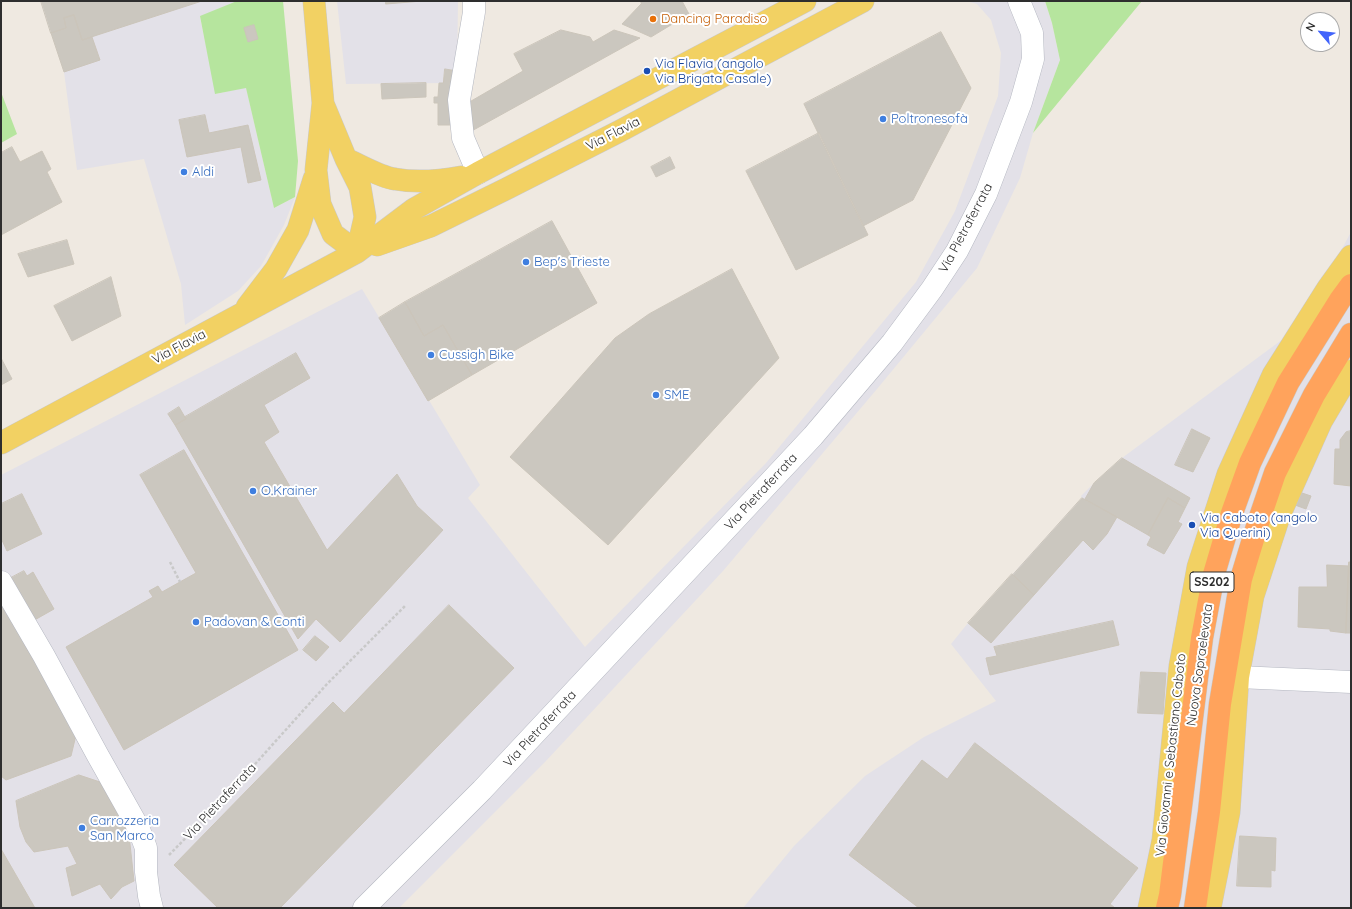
<!DOCTYPE html>
<meta charset="utf-8">
<style>
body{margin:0}
#map{position:relative;width:1352px;height:909px;overflow:hidden;background:#efe9e1;font-family:Quicksand,sans-serif}
canvas{display:block}
.frame{position:absolute;inset:0;border:2px solid #2e2e2e;pointer-events:none}
.north{position:absolute;left:1300px;top:12px;width:40px;height:40px;box-sizing:border-box;background:#fff;border:1px solid #ababab;border-radius:50%;rotate:298deg;font-size:11px;font-weight:700;line-height:16px;text-align:center;color:#2e2e2e}
.north::after{content:'';display:block;margin:auto;width:14px;height:18px;background:#4264fb;clip-path:polygon(50% 0,100% 100%,50% 72%,0 100%)}
</style>
<div id="map">
<canvas width="1352" height="909"></canvas>
<div class="frame"></div>
<div class="north">N</div>
</div>
<script>
const c = document.querySelector('canvas').getContext('2d');
c.lineJoin = 'round';
function fillPath(path, color) { c.fillStyle = color; c.fill(path, 'evenodd'); }
function strokePath(path, color, width, dash) { c.strokeStyle = color; c.lineWidth = width; c.lineCap = dash ? 'butt' : 'round'; c.setLineDash(dash || []); c.stroke(path); }
function label(font, color, halo, rows, align = 'center') {
  c.font = font + ' Quicksand,sans-serif'; c.lineWidth = 4; c.setLineDash([]); c.textBaseline = 'middle'; c.strokeStyle = halo; c.fillStyle = color; for (const [text, x, y, turn = 0] of rows) {
    c.save(); c.translate(x, y); c.rotate((+turn || 0) * Math.PI / 180); c.textAlign = isNaN(turn) ? turn : align; if (halo) c.strokeText(text, 0, 0); c.fillText(text, 0, 0); c.restore();
  }
}
fillPath(new Path2D(`
 M41,1H237L200,17L216,94L246,87L274,208L295,197L284,225L261,266L238,291L185,325L181,284L144,159L77,170L64,72Z
 M337,1H458L457,71L445,69L443,83L346,84Z
 M966,1H1045L1052,23L1060,60L1033,133L1020,178L977,268L877,389L723,571L545,762L399,908H1V475L362,289L480,485L468,498L585,647L766,463L916,282L955,211L998,96L1001,53L991,20L977,4Z
 M1351,232V908H743L794,846L865,776L924,737L996,701L951,644L968,623L1082,498L1081,496L1094,483L1122,458L1287,336L1326,279Z`), '#e3e1e8');
fillPath(new Path2D(`
 M237,1H283L298,161L295,197L274,208L246,88L215,94L200,16Z
 M1045,1H1142L1033,133L1060,60L1052,23Z
 M1,92L17,134L1,143Z`), '#b6e59e');
const building = new Path2D(`
 M41,1H202L82,40L74,15L64,18L66,28L51,33Z
 M386,1H422L386,4Z
 M641,1H682L689,14L651,37L622,24L641,4Z
 M74,15L82,40L92,37L100,60L64,72L51,33L66,28L64,18Z
 M254,25L258,39L248,42L244,28Z
 M561,30L590,37L593,42L614,30L640,38L468,133L466,104L523,71L514,54Z
 M941,32L971,88L913,200L863,226L804,104Z
 M445,69L457,71L453,125H438V103H434V97H438L439,83H443Z
 M426,83V97L382,99L381,84Z
 M205,115L209,133L248,125L261,180L248,183L241,147L187,157L179,120Z
 M819,133L868,235L796,270L746,171Z
 M12,147L20,162L42,151L51,169L47,172L62,202L1,235V153Z
 M670,157L675,168L656,177L651,167Z
 M552,221L597,303L472,375L443,325L424,336L405,302Z
 M67,240L74,264L28,277L18,254Z
 M732,269L779,358L608,545L510,457L615,338L649,314Z
 M111,277L121,316L72,341L54,306Z
 M405,302L424,336L443,325L472,375L428,401L379,318Z
 M296,353L310,378L264,405L279,432L264,442L327,550L397,474L417,506L443,530L340,642L316,619L298,639L175,425L186,419L185,417Z
 M1,358L12,379L1,385Z
 M179,407L186,419L175,425L168,414Z
 M1192,429L1210,438L1193,472L1175,465Z
 M1351,431V486L1334,484L1335,449H1340V440L1346,432Z
 M184,450L298,650L124,750L66,647L153,597L149,591L158,586L162,592L196,573L140,475Z
 M1122,458L1190,498L1185,508L1168,498L1148,535L1085,499L1094,483Z
 M1299,492L1311,496L1306,509L1295,505Z
 M22,494L42,534L7,551L1,538V504Z
 M1082,498L1117,517L1107,534L1093,550L1083,540L1034,595L1013,575Z
 M1168,498L1185,508L1178,522L1182,524L1164,554L1147,545L1151,537L1148,535Z
 M1349,562H1351V633H1346Z
 M1327,565L1349,566L1346,633L1330,631V629L1298,627L1299,587H1327Z
 M24,571L27,576L33,572L54,609L31,622L7,580Z
 M1012,574L1034,595L991,643L968,623Z
 M1,603L76,735L71,756L6,780L1,776V736L3,735L1,732Z
 M449,605L514,668L280,908H218L174,865L333,702L344,713Z
 M1113,621L1119,645L990,675L986,658L997,656L994,647Z
 M315,636L329,647L316,661L303,650Z
 M1141,672L1166,673L1163,714L1138,713Z
 M975,743L1138,868L1110,904L1115,908H919L849,855L922,760L947,779Z
 M79,775L100,782L129,835L134,881L122,887L111,899L100,884L72,896L66,868L77,864L68,846L34,852L26,842L20,827L16,801Z
 M1240,836L1276,838L1275,871L1271,870V887L1237,886Z
 M1,849L35,908H2Z`);
fillPath(building, '#cbc7bf');
strokePath(building, '#cbc5ba', 1);
const minor = new Path2D(`
 M474,1V12L459,100L463,138L478,173
 M1,582L44,656L97,754L138,827L146,848V872L149,896L152,908
 M1238,677L1351,682
 M364,908L482,790L813,436L892,343L932,289L957,251L986,194L1021,102L1033,59L1032,33L1019,1`);
const major = new Path2D(`
 M314,1L323,103L316,170L320,204L333,234L357,252
 M324,106L346,159L360,187L365,217L357,252
 M346,159C360,165 380,177 395,179C417,183 439,181 461,177
 M377,245L431,226L506,189L620,131L863,1
 M247,307L276,269L298,230L314,179
 M1,443L357,252L414,209L478,173L805,1
 M1149,908L1163,840L1180,666L1198,567L1228,474L1273,375L1328,288L1351,256
 M1210,908L1229,812L1238,677L1253,596L1280,514L1321,422L1351,371`);
const highway = new Path2D(`
 M1167,908L1170,895L1202,638L1214,574L1232,513L1250,463L1288,383L1340,300L1351,285
 M1195,908L1209,812L1220,704L1241,579L1258,523L1275,473L1314,395L1351,334`);
strokePath(minor, '#b4b7c1', 23);
strokePath(major, '#c9c9c9', 23);
strokePath(highway, '#c9c9c9', 23);
strokePath(new Path2D(`
 M170,562L180,582
 M169,855L221,802L327,684L405,606`), '#c9c9c9', 2.5, [3, 2]);
strokePath(minor, '#fff', 22);
strokePath(major, '#f2d163', 22);
strokePath(highway, '#ffa35c', 22);
for (const [x, y, r, color] of [
 [653,19,4,"#e8710a"],
 [647,71,4,"#1a4fb4"],
 [883,119,4,"#3f7fe0"],
 [184,172,4,"#3f7fe0"],
 [526,262,4,"#3f7fe0"],
 [431,355,4,"#3f7fe0"],
 [656,395,4,"#3f7fe0"],
 [253,491,4,"#3f7fe0"],
 [1192,525,4,"#1a4fb4"],
 [196,622,4,"#3f7fe0"],
 [82,828,4,"#3f7fe0"]
]) { const dot = new Path2D(); dot.arc(x, y, r, 0, 2 * Math.PI); c.fillStyle = color; c.fill(dot); strokePath(dot, '#fff', 1.5); }
for (const [x, y, w] of [
 [1212,582,44]
]) { const box = new Path2D(); box.roundRect(x - w / 2, y - 10, w, 20, 3); c.fillStyle = '#fff'; c.fill(box); strokePath(box, '#2e2e2e', 1); }
label('bold 12px', '#2e2e2e', null, [
 ["SS202",1212,582]
]);
label('13px', '#c56008', '#fff', [
 ["Dancing Paradiso",661,19]
], 'left');
label('13px', '#164399', '#fff', [
 ["Via Flavia (angolo",655,64],
 ["Via Brigata Casale)",655,79],
 ["Via Caboto (angolo",1200,518],
 ["Via Querini)",1200,533]
], 'left');
label('13px', '#366cbe', '#fff', [
 ["Poltronesofà",891,119],
 ["Aldi",192,172],
 ["Bep's Trieste",534,262],
 ["Cussigh Bike",439,355],
 ["SME",664,395],
 ["O.Krainer",261,491],
 ["Padovan & Conti",204,622],
 ["Carrozzeria",90,821],
 ["San Marco",90,836]
], 'left');
label('13px', '#2e2e2e', '#fff', [
 ["Via Flavia",613,134,-27],
 ["Via Pietraferrata",966,228,-62],
 ["Via Flavia",179,347,-28],
 ["Via Pietraferrata",761,492,-47],
 ["Nuova Sopraelevata",1200,665,-82],
 ["Via Pietraferrata",540,729,-47],
 ["Via Giovanni e Sebastiano Caboto",1171,755,-84],
 ["Via Pietraferrata",220,802,-47]
]);
</script>
